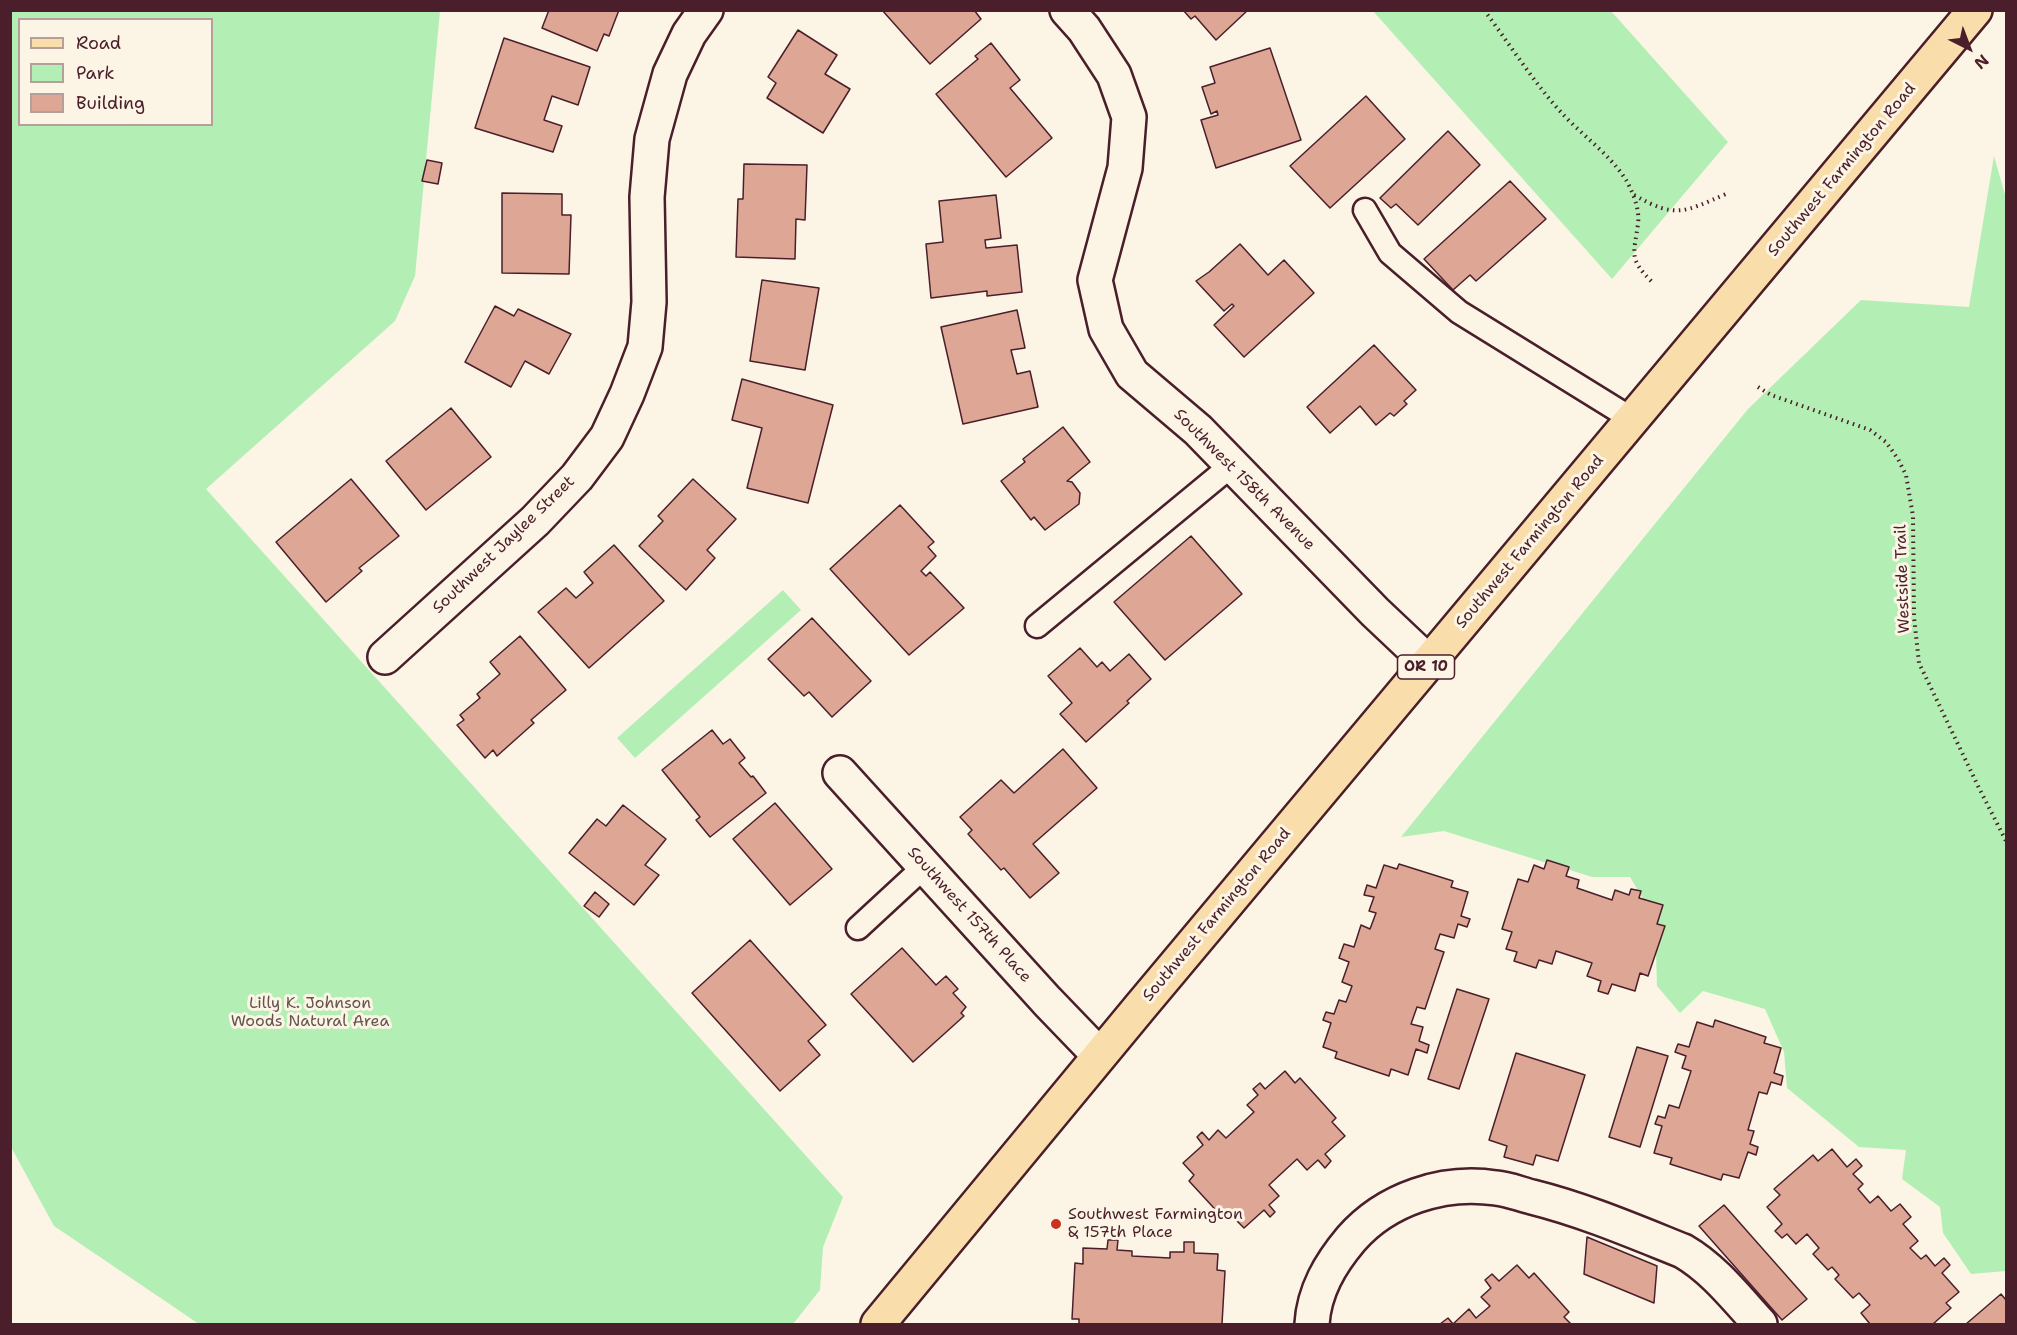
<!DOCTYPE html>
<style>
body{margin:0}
#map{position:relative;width:2017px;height:1335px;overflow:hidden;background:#fcf5e5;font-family:"Shantell Sans",sans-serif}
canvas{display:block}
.frame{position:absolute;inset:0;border:12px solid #4a1f2b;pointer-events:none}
.legend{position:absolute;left:18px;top:18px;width:195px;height:108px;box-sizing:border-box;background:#fcf5e5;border:2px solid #b59f9b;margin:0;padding:8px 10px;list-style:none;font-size:18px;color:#4a1f2b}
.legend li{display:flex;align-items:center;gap:12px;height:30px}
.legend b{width:30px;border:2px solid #b59f9b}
.north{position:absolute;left:1939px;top:18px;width:60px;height:60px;-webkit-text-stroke:4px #fcf5e5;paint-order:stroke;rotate:138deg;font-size:16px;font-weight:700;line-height:24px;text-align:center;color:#4a1f2b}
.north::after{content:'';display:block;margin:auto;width:21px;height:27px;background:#4a1f2b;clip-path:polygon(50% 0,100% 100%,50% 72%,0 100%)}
</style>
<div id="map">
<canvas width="2017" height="1335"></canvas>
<div class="frame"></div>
<ul class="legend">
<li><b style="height:8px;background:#f9deab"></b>Road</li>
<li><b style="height:16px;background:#b3efb4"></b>Park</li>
<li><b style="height:16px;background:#dea795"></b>Building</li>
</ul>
<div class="north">N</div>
</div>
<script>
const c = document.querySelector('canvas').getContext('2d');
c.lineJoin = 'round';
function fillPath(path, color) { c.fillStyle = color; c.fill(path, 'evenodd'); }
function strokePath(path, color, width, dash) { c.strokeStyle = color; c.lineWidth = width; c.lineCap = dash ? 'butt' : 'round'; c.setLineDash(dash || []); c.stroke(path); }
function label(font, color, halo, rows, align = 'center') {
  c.font = font + ' "Shantell Sans",sans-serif'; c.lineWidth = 6; c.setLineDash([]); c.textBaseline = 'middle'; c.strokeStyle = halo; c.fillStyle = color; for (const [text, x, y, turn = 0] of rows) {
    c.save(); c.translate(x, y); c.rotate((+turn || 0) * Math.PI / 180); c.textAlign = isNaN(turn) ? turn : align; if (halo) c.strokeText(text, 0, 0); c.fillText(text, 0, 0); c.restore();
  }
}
fillPath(new Path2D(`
 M11,11H440L415,276L395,321L206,489L843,1197L823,1247L820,1290L793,1324H199L54,1226L11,1147ZM20,20H212V124H20Z
 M1373,11H1611L1728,142L1612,279Z
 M1994,156L2006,198V1271L1971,1274L1943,1233L1940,1207L1902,1179L1906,1150L1859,1147L1787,1088L1784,1052L1765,1009L1703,991L1680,1013L1657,986L1655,919L1630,877H1592L1444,831L1401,837L1748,409L1861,300L1969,307Z
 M783,590L801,610L635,758L617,738Z`), '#b3efb4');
const building = new Path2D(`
 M549,10H619L609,36L604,34L597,51L542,28Z
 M882,10H974L981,19L930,64Z
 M1183,10H1248L1216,40L1195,16L1191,19Z
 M798,30L837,55L825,74L850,89L823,133L767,98L776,83L768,77Z
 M504,38L590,67L578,105L552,96L544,120L562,126L553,152L475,128Z
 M991,43L1020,80L1010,88L1052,138L1006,177L936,94L978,59L975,56Z
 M1270,48L1301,140L1216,168L1201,120L1218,115L1217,111L1211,114L1202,87L1215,83L1210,67Z
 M1366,96L1405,139L1330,208L1290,166Z
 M1448,131L1480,165L1418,225L1396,204L1391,208L1380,198Z
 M427,160L442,163L438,184L422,181Z
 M744,164L807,165L805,220L796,219L795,259L736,257L738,199H743Z
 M1510,181L1546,219L1476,281L1470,275L1453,290L1424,259Z
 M502,193L562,194V215H571L569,274L502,273Z
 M996,195L1001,238L985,240L986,248L1017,245L1022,292L987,296V291L931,298L926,244L943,242L939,201Z
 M1240,244L1268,275L1284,260L1314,293L1244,357L1214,325L1234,306L1232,304L1224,311L1196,281L1209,272Z
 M762,280L819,288L805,370L750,361Z
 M495,306L514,316L518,309L571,334L549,374L525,361L511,387L465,362Z
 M1017,310L1025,348L1011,350L1017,374L1030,371L1038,407L963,424L941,327Z
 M1374,345L1416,390L1404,401L1407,404L1394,416L1390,413L1376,425L1360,406L1330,433L1307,407Z
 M742,379L833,405L808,503L747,488L762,428L732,420Z
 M451,408L491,457L426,510L386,461Z
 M1063,427L1090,462L1067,481L1072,482L1080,493L1079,504L1045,530L1034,517L1031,520L1001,481L1025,462L1023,459Z
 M351,479L399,536L359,568L362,571L326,602L276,542Z
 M693,479L736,519L707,550L715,558L686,590L639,546L663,521L658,516Z
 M900,505L934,542L928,547L936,556L921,571L926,576L930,572L964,608L909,655L830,569Z
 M1191,536L1242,594L1165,660L1114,602Z
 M614,545L664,601L589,668L538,612L566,588L576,598L593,583L584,572Z
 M812,618L871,681L832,717L809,692L804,696L768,659Z
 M520,636L566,690L531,720L534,723L497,756L493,750L485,758L457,725L464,720L460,715L480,698L477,694L500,674L490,662Z
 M1080,648L1097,667L1102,662L1110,671L1129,654L1151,679L1127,701L1129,703L1086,742L1060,714L1072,703L1048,676Z
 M712,730L723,744L730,739L745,758L739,763L751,777L753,776L766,793L710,837L696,820L700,817L662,770Z
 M1063,749L1097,788L1033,844L1059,873L1030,898L1004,868L1001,870L968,834L972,830L960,817L1001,780L1014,793Z
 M775,803L832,869L790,905L733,839Z
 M623,805L666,839L645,865L659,875L634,905L569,853L597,819L606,826Z
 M1547,860L1569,867L1566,876L1579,880L1577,888L1612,900L1615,890L1629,895L1631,889L1641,891L1639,898L1663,905L1657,924L1665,926L1648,976L1640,973L1635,991L1612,984L1608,994L1598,991L1601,981L1587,976L1592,963L1556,951L1552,964L1539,960L1536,968L1514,961L1517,952L1506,949L1512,932L1502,929L1518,879L1528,882L1534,865L1544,869Z
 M1399,864L1453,881L1451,887L1468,892L1461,916L1470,919L1467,927L1458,924L1454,938L1440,934L1435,949L1444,952L1425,1009L1417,1007L1411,1024L1423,1027L1419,1041L1429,1045L1427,1053L1416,1049L1408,1075L1391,1069L1389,1076L1335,1058L1337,1052L1323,1047L1331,1023L1323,1020L1326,1012L1334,1014L1339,1000L1346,1002L1352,986L1342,982L1349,962L1339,958L1344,944L1354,947L1361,925L1370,929L1376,913L1369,911L1374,897L1364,895L1367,885L1376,888L1384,865L1397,869Z
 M595,892L609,904L599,917L584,906Z
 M750,940L826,1025L808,1041L820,1055L780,1091L692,993Z
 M902,948L936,985L946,976L958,989L953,993L966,1007L961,1013L964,1016L913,1062L851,994Z
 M1457,989L1489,999L1459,1089L1428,1079Z
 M1715,1020L1766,1037L1764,1043L1781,1048L1774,1073L1783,1076L1781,1085L1771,1082L1767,1094L1759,1092L1748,1130L1754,1131L1750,1144L1758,1147L1756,1155L1748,1152L1739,1178L1723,1174L1721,1180L1670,1164L1672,1158L1654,1153L1662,1126L1655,1124L1658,1116L1665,1118L1669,1105L1679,1108L1691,1071L1682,1068L1686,1056L1675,1052L1678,1044L1689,1047L1697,1022L1713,1027Z
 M1637,1047L1668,1056L1640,1147L1609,1137Z
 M1516,1053L1585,1075L1558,1161L1536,1155L1533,1165L1504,1157L1507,1146L1489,1140Z
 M1285,1071L1295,1083L1300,1078L1336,1118L1332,1122L1345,1136L1325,1154L1331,1161L1325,1168L1318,1160L1307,1170L1297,1159L1269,1185L1279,1196L1269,1205L1275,1212L1270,1217L1264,1210L1244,1228L1231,1215L1225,1220L1189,1181L1194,1175L1183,1163L1203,1145L1197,1137L1202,1132L1209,1140L1218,1130L1226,1138L1254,1112L1247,1105L1258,1095L1253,1089L1260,1083L1265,1089Z
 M1832,1149L1847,1167L1856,1159L1862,1166L1853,1174L1863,1184L1858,1189L1870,1203L1878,1196L1891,1211L1900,1204L1911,1217L1903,1224L1918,1241L1910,1248L1921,1259L1926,1255L1935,1266L1944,1258L1950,1265L1942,1273L1959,1292L1946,1303L1951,1308L1933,1324H1870L1861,1313L1870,1305L1859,1293L1853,1298L1835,1279L1839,1275L1832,1267L1828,1270L1813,1254L1819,1248L1807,1234L1796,1244L1787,1234L1782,1238L1775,1231L1782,1224L1767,1207L1780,1195L1774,1189L1813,1155L1818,1161Z
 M1724,1205L1807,1299L1782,1320L1699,1226Z
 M1587,1237L1657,1266L1654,1303L1584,1274Z
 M1108,1240H1118L1117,1250L1132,1251V1256L1170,1258V1252H1184V1242H1194V1253L1218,1254L1217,1270L1225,1271L1222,1324H1079V1319H1072L1075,1263L1083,1264V1248L1107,1249Z
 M1517,1265L1529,1278L1534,1273L1569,1312L1564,1317L1571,1324H1440L1448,1318L1453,1324L1469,1309L1476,1318L1490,1306L1481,1297L1491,1288L1485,1280L1492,1274L1499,1281Z
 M2001,1294L2006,1300V1324H1966Z`);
fillPath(building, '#dea795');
strokePath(building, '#4a1f2b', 1.5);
const service = new Path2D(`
 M1365,210L1390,253L1459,312L1632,419
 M1037,626L1232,465
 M858,928L924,867`);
const minor = new Path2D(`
 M1067,10L1084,29L1114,75L1129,117L1125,168L1095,280L1106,329L1132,374L1198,430L1375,612L1429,663
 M385,657L535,521L577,477L607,437L627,394L645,347L649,302L647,197L652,139L670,74L689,34L706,10
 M840,773L1047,1001L1099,1055
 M1312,1324C1314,1291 1330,1264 1351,1239C1386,1199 1443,1180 1496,1188C1508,1189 1520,1194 1532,1197C1584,1210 1633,1231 1683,1251C1714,1269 1736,1298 1760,1324`);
const primary = new Path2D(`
 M878,1324L1141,1006L1975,10`);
strokePath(service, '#4a1f2b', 27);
strokePath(minor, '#4a1f2b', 38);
strokePath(primary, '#4a1f2b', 38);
strokePath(new Path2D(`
 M1484,10C1508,42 1533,81 1559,110C1580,134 1609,153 1626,180C1633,192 1640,210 1638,224C1634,254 1628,258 1652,282
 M1634,195C1676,219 1684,212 1726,194
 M1758,387L1771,395L1870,430L1886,442L1898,459L1906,475L1913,516L1914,617L1919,663L1979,788L2006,841`), '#4a1f2b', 4, [1.5, 4.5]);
strokePath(service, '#fcf5e5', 22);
strokePath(minor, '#fcf5e5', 33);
strokePath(primary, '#f9deab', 33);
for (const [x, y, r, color] of [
 [1056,1224,6,"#c8321e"]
]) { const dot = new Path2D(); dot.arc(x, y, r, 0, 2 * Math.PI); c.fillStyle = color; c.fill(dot); strokePath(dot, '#fcf5e5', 2); }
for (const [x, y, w] of [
 [1426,667,57]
]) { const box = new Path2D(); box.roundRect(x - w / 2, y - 12, w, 24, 4.5); c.fillStyle = '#fcf5e5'; c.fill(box); strokePath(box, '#4a1f2b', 1.5); }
label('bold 15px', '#4a1f2b', null, [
 ["OR 10",1426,667]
]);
label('16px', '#4a1f2b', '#fcf5e5', [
 ["Southwest Farmington Road",1842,170,-50],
 ["Southwest 158th Avenue",1244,480,45],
 ["Southwest Farmington Road",1530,542,-50],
 ["Southwest Jaylee Street",504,545,-44],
 ["Westside Trail",1903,579,-92],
 ["Southwest 157th Place",969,915,48],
 ["Southwest Farmington Road",1217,915,-50]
]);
label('16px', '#64534d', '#fcf5e5', [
 ["Lilly K. Johnson",310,1004],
 ["Woods Natural Area",310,1022]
]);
label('16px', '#4a1f2b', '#fcf5e5', [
 ["Southwest Farmington",1068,1215],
 ["& 157th Place",1068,1233]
], 'left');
</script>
